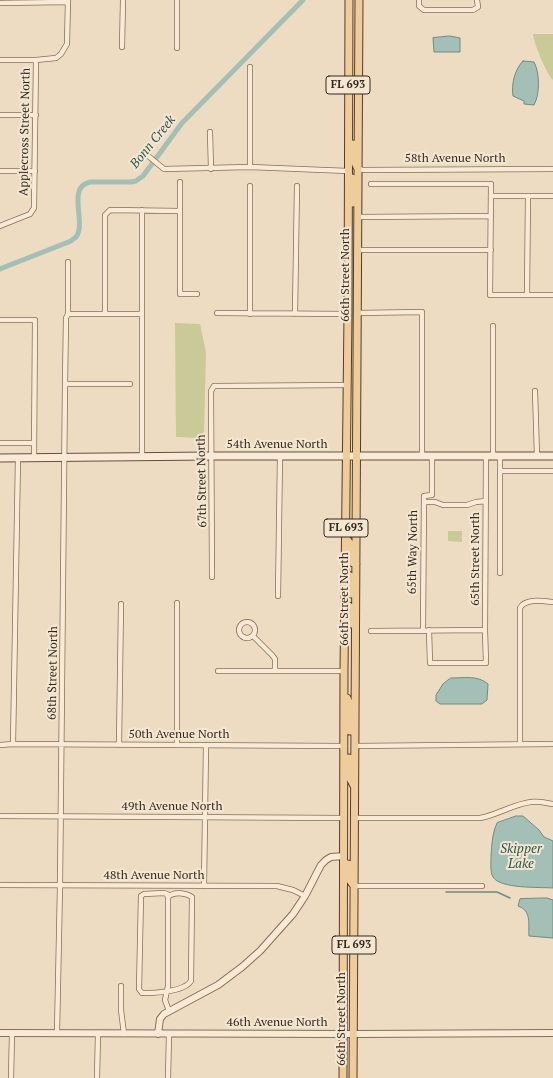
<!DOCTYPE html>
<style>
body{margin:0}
canvas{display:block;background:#eddcc2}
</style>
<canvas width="553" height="1078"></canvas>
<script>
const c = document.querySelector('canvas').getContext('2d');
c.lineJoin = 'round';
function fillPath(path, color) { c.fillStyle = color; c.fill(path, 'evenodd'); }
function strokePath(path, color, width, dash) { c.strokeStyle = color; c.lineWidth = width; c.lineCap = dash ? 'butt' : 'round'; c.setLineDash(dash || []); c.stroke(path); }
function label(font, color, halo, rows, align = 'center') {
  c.font = font + ' "PT Serif",serif'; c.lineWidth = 4; c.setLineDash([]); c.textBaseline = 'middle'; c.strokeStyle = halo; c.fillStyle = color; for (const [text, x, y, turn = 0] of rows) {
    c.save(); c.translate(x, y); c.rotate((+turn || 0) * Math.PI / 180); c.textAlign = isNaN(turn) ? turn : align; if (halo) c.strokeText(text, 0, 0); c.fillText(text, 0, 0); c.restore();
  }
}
fillPath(new Path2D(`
 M533,34H553V80C546,73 534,44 533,34Z
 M175,323L200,324L206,352L204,432L202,438L176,437Z
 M448,531H462V542L448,541Z`), '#c9ca97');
const water = new Path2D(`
 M450,36L460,38V52H434L433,38Z
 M523,61L534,62C540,73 540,94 534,105L524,104V101L513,96C511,84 515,69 523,61Z
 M451,678C464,678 478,675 488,684L487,700L482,704H440L436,701V695L443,684Z
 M516,816H523L539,830L544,837L553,841V888C540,887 500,889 493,877C490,872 491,863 491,856C492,844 492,834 497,823Z
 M547,898L553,900V938L529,936C528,924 532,911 518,906L520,899Z`);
fillPath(water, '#a4bfb5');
strokePath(water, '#6c8d82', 1);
strokePath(new Path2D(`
 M446,892H497L510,898`), '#6c8d82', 1.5);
strokePath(new Path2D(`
 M0,269L71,241C73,239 75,238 76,237C87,223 66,187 90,182H131L136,181L143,176L182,123L303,0`), '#a4bfb5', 5);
const minor = new Path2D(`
 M177,0V48
 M419,0V6L424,10H473L478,7L477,0
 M0,3L68,2
 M122,47L123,0
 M0,60H36L56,58L61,54L67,44L68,0
 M250,67V167
 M0,115H36
 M210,132L211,169
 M147,155L164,169L250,167L348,171
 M358,169L363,170L553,169
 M0,171H35
 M180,182V294H197
 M371,184H491L490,295H553
 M250,186V314
 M492,196H553
 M358,217L491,216
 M0,226L30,214L34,208L36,60
 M357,250H491
 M527,295L528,196
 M217,313L348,314
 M357,313L422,312V457
 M68,314H142
 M105,314V215L110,210L180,211
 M295,314L297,186
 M0,320H35L34,458
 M493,326V456
 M65,384H130
 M535,391L537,456
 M0,443H34
 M500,456V573
 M142,457V210
 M500,471H553
 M424,502H435L443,505H467L476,502L486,501
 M212,577L211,391L214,386L347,385
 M278,596L280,456
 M239 630a8 8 0 1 1 16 0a8 8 0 1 1-16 0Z
 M423,630L424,496L432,495V457
 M429,630L430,663H486L485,630L486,456
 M371,631L485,630
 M253,636L272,655L275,659V671
 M218,671H344
 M13,744L18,458
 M520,744V608C525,598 543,601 553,602
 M0,745L13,744L345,746
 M119,745L121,604
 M177,745V603
 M354,746L553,744
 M0,816L344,818
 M355,818H480C498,815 513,804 531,802C538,801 546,803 553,804
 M0,885L277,886L293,890L305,896
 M204,886L206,745
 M354,886H482
 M164,893L167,894L168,897C174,891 186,893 192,897L191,981C184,992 154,993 142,993L139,989L141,896L144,894Z
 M168,897V986L165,1000L169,1011
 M121,986V1010L124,1034
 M57,1033L60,886L65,384L66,318L68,314V262
 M11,1078L12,1033
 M97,1078L98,1034
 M168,1078L169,1034`);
const tertiary = new Path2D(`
 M0,1033L353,1034L553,1033
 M158,1034L160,1019L164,1014L218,985L242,967L260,951L293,914L305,896L321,865L326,860L331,857L344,856`);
const secondary = new Path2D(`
 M0,458L211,456H553`);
const primary = new Path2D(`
 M353,144V158L357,167
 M352,178L353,203
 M346,538L351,545V562L356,564
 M345,573L350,576L351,594
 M345,605L349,606L351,610V624
 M347,698L350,706V731
 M349,758L350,778L354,786
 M348,864L349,879L354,886
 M343,1078L344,671L348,314L349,0
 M353,1078L359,0`);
strokePath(minor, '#866d5a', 6);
strokePath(tertiary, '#866d5a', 8);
strokePath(secondary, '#684e3d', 9);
strokePath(primary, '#543c2e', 9);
strokePath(minor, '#f8ead5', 4.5);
strokePath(tertiary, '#f8ead5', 6);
strokePath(secondary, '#f8ead5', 7);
strokePath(primary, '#efcd9b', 7);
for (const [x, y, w] of [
 [348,85,44],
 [346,528,44],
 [354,945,44]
]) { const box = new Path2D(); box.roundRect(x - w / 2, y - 9, w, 18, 3); c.fillStyle = '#f4e7d2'; c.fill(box); strokePath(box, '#36271e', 1); }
label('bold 11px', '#36271e', null, [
 ["FL 693",348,85],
 ["FL 693",346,528],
 ["FL 693",354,945]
]);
label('12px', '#36271e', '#f4e7d2', [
 ["Applecross Street North",25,132,-89],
 ["58th Avenue North",455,159],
 ["66th Street North",346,275,-90],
 ["54th Avenue North",277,445],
 ["67th Street North",202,481,-91],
 ["65th Way North",413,552,-89],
 ["65th Street North",476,559,-90],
 ["66th Street North",345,599,-90],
 ["68th Street North",53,673,-89],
 ["50th Avenue North",179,735],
 ["49th Avenue North",172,807],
 ["48th Avenue North",154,876],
 ["66th Street North",342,1019,-90],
 ["46th Avenue North",277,1023]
]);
label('italic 13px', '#2d554f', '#f4e7d2', [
 ["Bonn Creek",153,142,-51],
 ["Skipper",521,849],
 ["Lake",521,864]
]);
</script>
